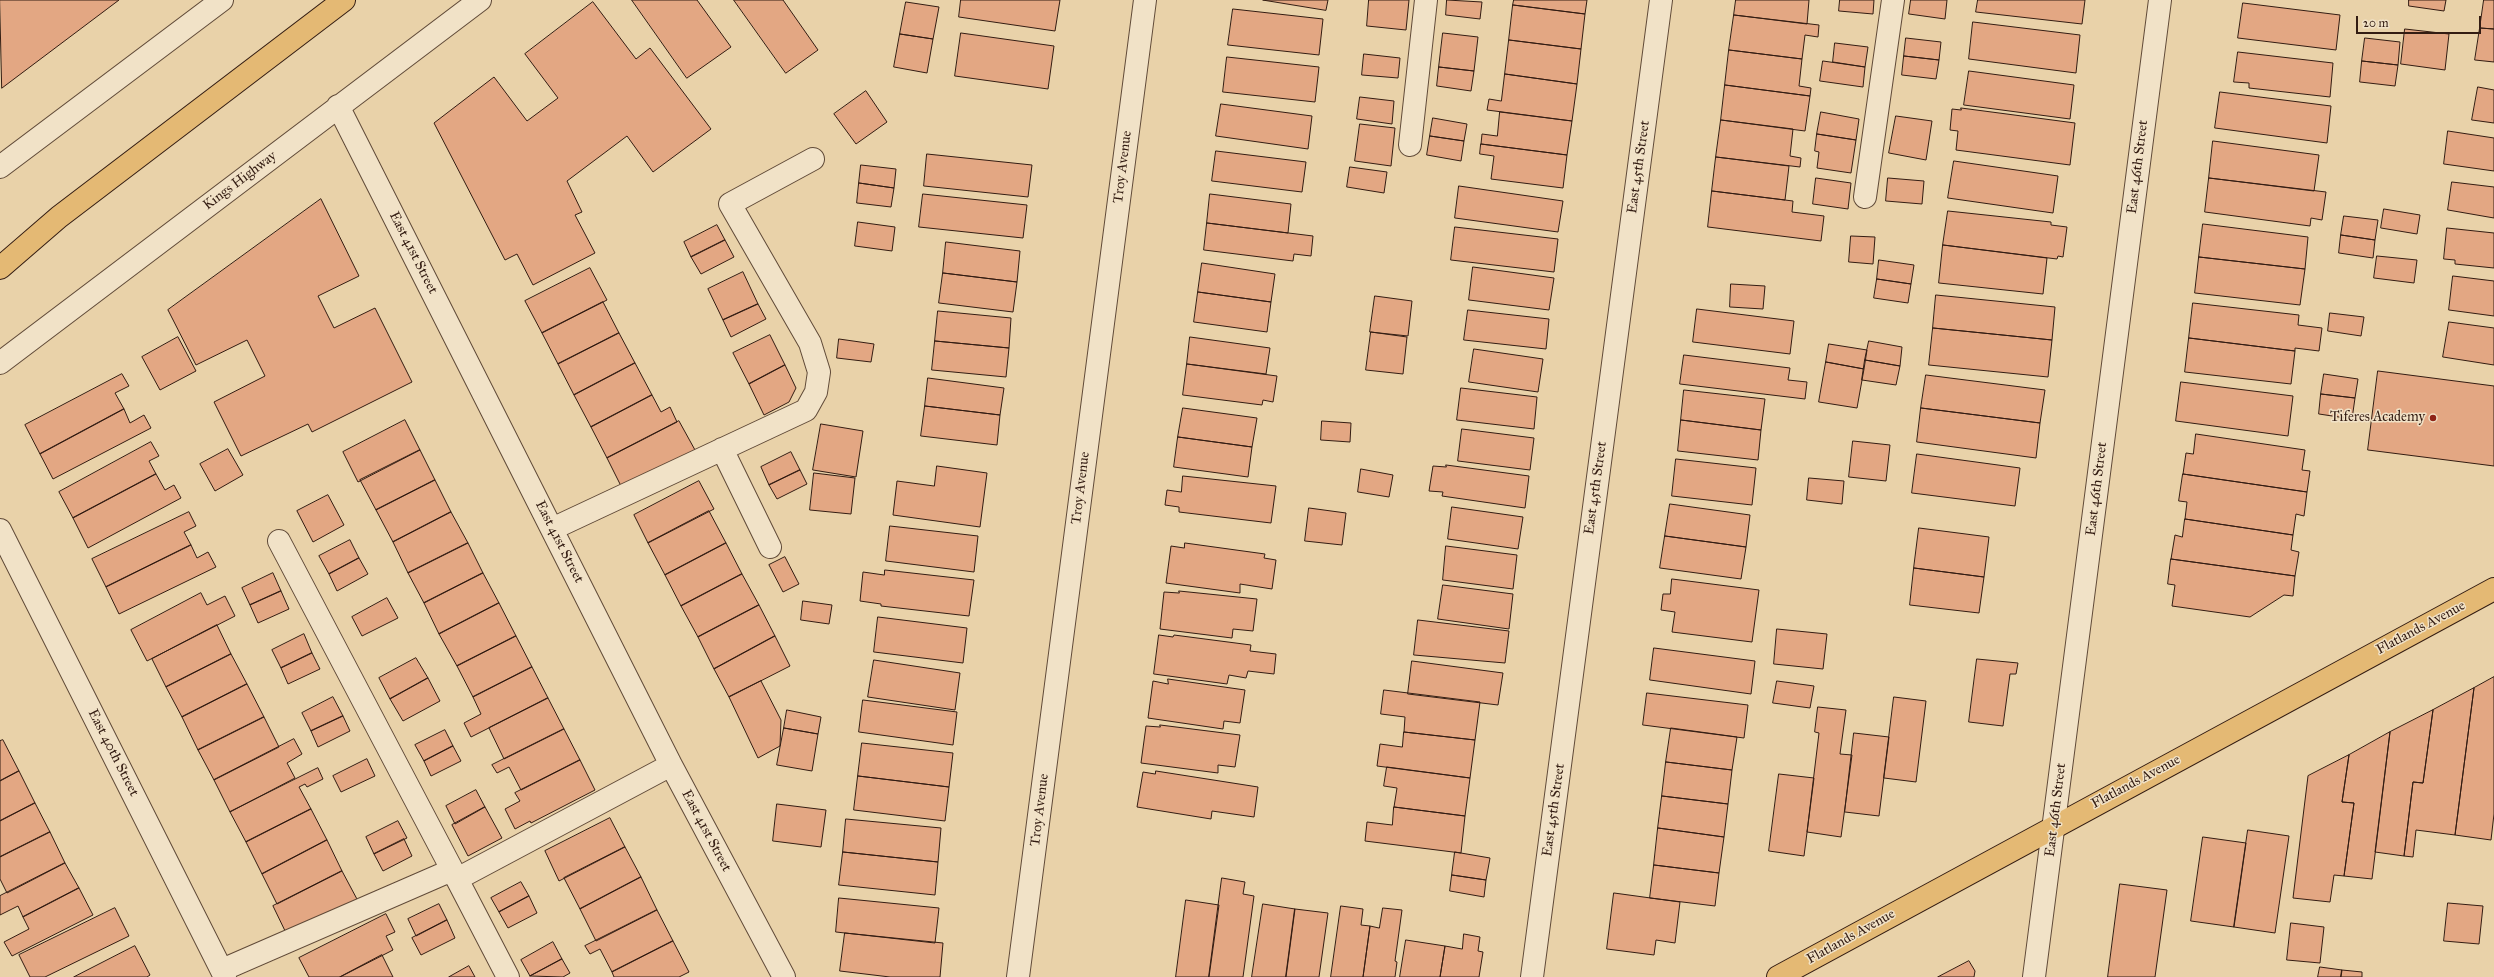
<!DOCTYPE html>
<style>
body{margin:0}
#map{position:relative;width:2494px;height:977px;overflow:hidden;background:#e9d2a9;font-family:"IM FELL Great Primer",serif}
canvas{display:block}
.scale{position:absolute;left:2356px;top:16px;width:125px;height:18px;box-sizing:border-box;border:2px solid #331c12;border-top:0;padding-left:5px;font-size:12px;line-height:14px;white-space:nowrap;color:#331c12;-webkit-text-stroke:3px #f1e2c7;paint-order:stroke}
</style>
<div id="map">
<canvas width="2494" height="977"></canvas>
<div class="scale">20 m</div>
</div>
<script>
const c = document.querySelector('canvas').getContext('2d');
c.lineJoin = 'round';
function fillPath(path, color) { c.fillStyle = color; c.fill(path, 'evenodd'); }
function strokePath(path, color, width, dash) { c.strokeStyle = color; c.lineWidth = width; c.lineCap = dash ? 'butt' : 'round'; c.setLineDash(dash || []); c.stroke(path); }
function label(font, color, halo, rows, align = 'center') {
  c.font = font + ' "IM FELL Great Primer",serif'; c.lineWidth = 3; c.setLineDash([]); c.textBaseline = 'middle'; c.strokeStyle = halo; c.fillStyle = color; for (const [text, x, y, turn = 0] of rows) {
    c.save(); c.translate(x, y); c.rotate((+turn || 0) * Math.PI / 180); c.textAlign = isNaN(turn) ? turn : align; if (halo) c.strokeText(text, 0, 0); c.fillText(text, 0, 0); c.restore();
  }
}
const building = new Path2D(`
 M0,0H119L2,88Z
 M632,0H697L731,47L687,78Z
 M734,0H783L818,50L786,73Z
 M961,0H1060L1055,31L959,17Z
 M1263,0H1328L1326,10Z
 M1369,0H1409L1406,30L1367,26Z
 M1447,0L1482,2L1480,19L1446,15Z
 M1514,0H1587L1585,14L1513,5Z
 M1736,0H1809L1807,24L1734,15Z
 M1840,0H1874L1873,14L1839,11Z
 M1911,0H1947L1945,19L1909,14Z
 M1978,0H2085L2082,24L1976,12Z
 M2409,0H2446L2444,11L2409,6Z
 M2484,0H2494V29L2480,28Z
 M593,2L636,59L650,48L711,129L653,172L627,136L567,181L582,212L575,215L595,253L533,285L517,254L505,260L434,123L494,77L527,121L558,98L525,54Z
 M906,2L939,7L933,39L900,34Z
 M2243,3L2340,15L2336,50L2238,38Z
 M1513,5L1585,14L1581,49L1509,40Z
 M1233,9L1323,19L1319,55L1228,45Z
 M1734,15L1819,25L1818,37L1805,35L1802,59L1729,50Z
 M1973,22L2080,35L2076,73L1969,59Z
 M2480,28L2494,29V62L2475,60Z
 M2405,29L2449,34L2445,70L2401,64Z
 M961,33L1054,46L1048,89L955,76Z
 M1443,33L1478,37L1474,71L1439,67Z
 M900,34L933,39L927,73L894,67Z
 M1906,38L1941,42L1939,60L1904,56Z
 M2365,38L2400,42L2398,65L2362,61Z
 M1509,40L1581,49L1577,84L1505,74Z
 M1835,43L1868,47L1865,67L1833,62Z
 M1729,50L1802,59L1799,86L1811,88L1810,96L1725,85Z
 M2238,52L2333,63L2330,97L2249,88V83L2234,82Z
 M1364,54L1400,58L1398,78L1362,75Z
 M1904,56L1939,60L1936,79L1902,75Z
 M1227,57L1319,67L1315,102L1223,92Z
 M1823,61L1865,67L1863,87L1820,81Z
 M2362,61L2398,65L2395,86L2360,82Z
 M1439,67L1474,71L1471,91L1437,86Z
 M1969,71L2074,85L2070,119L1964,105Z
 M1505,74L1577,84L1572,121L1487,110L1489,99L1501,101Z
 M1725,85L1810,96L1805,131L1721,120Z
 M2478,87L2494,90V123L2472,120Z
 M866,91L887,122L856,144L834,114Z
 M2220,92L2331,106L2327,143L2215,128Z
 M1360,97L1394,101L1392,124L1357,119Z
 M1221,104L1312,116L1308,149L1216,136Z
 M1961,108L2075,123L2070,165L1956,150L1958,131L1950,130L1952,109L1961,110Z
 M1500,112L1572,121L1567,155L1481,144L1482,134L1497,136Z
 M1821,112L1859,119L1856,140L1817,134Z
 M1896,116L1932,121L1926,160L1889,153Z
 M1433,118L1467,124L1464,141L1430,136Z
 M1721,120L1793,129L1790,156L1801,158L1800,167L1716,157Z
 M1360,124L1395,128L1391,166L1355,161Z
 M2448,131L2494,138V171L2444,164Z
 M1817,134L1856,140L1851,173L1817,168L1819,152L1815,151Z
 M1430,136L1464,141L1461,161L1427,155Z
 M2213,141L2319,155L2314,191L2209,178Z
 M1481,144L1567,155L1563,188L1491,179L1494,156L1480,154Z
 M1216,151L1306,162L1302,192L1212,181Z
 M927,154L1032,165L1028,197L924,186Z
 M1716,157L1789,166L1785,200L1712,191Z
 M1954,161L2058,176L2053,213L1948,198Z
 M861,165L896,169L894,188L859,183Z
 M1350,167L1387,172L1384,193L1347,187Z
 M1816,178L1851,183L1848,209L1813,204Z
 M1888,178L1924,181L1922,204L1886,201Z
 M2209,178L2326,192L2322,220L2311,218L2310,226L2205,212Z
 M2452,182L2494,187V218L2448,210Z
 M859,183L894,188L891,207L857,203Z
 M1459,186L1563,201L1558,232L1455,218Z
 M1712,191L1793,201L1792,212L1824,216L1821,241L1708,227Z
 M923,194L1027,205L1023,238L919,227Z
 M1210,194L1291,204L1288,233L1207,223Z
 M321,199L359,276L318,296L334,328L375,308L412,382L312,432L308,424L241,456L214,402L265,376L247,340L196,365L168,310Z
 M2384,209L2420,215L2417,234L2381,228Z
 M1948,211L2051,222V225L2067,227L2063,257L2058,256L2057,259L1943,245Z
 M2344,216L2378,220L2375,240L2341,235Z
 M858,222L895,227L892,251L855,246Z
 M1207,223L1313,236L1311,256L1294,254L1293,261L1204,250Z
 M2203,224L2308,237L2305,269L2199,257Z
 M717,225L725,240L691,257L684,242Z
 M1455,227L1558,239L1554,272L1451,260Z
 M2447,228L2494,233V268L2455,264V260L2444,259Z
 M2341,235L2375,240L2373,258L2339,253Z
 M1851,236L1875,237L1873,264L1849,262Z
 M725,240L734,257L701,274L691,257Z
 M946,242L1020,251L1017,282L943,273Z
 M1943,245L2047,258L2043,294L1939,283Z
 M2377,256L2417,260L2414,283L2374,278Z
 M2199,257L2305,269L2300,305L2195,293Z
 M1879,260L1914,265L1911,284L1877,279Z
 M1202,263L1275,274L1271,302L1198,292Z
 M1473,267L1554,278L1549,310L1469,300Z
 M590,268L607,300L542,333L525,301Z
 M743,272L758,304L723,320L708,289Z
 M943,273L1017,282L1013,312L939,303Z
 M2453,276L2494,281V316L2449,310Z
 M1877,279L1911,284L1908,303L1874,298Z
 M1731,284L1765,286L1763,309L1730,307Z
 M1198,292L1271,302L1267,332L1194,322Z
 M1936,295L2055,307L2052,340L1933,328Z
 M1375,296L1412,301L1408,336L1370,332Z
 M603,302L619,333L558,364L542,333Z
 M2193,303L2299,315L2298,325L2322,328L2319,351L2295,348V351L2189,338Z
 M758,304L766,319L731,337L723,320Z
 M1697,309L1794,321L1790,354L1693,342Z
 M1468,310L1549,319L1546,349L1464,340Z
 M938,311L1011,318L1009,348L935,341Z
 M2330,313L2364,317L2361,336L2328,331Z
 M2449,322L2494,328V365L2443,357Z
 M1933,328L2052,340L2048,377L1929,365Z
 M1371,332L1407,337L1403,374L1366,370Z
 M619,333L635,363L574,395L558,364Z
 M770,335L785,365L749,384L733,353Z
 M178,337L196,371L160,390L142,357Z
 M1190,337L1270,348L1266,374L1187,364Z
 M2189,338L2295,351L2291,384L2185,372Z
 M839,339L874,344L871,362L837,358Z
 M935,341L1009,348L1006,377L932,370Z
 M1869,341L1902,347L1900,366L1865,360Z
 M1829,344L1867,350L1864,369L1826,362Z
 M1474,349L1543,359L1538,392L1469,382Z
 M1684,355L1790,368L1788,380L1807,382L1805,399L1680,384Z
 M1865,360L1900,366L1896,385L1862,380Z
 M1826,362L1864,369L1857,408L1819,402Z
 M635,363L652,395L591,427L574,395Z
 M1187,364L1277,376L1273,402L1263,400L1262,405L1183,395Z
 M785,365L796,388L789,402L764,415L749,384Z
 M2378,371L2494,386V466L2368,450Z
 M122,374L129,386L115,393L124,409L40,454L25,425Z
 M2324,374L2358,379L2355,398L2321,394Z
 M1926,375L2045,390L2040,423L1921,408Z
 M928,378L1004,388L1000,415L925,406Z
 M2181,382L2293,396L2288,436L2176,421Z
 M1461,388L1537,397L1534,429L1457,420Z
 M1684,390L1765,399L1761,430L1681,420Z
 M2321,394L2355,398L2352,419L2319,414Z
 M652,395L661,412L670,407L677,422L607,458L591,427Z
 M925,406L1000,415L997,445L921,436Z
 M1183,408L1257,418L1252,447L1178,437Z
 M1921,408L2040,423L2036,458L1917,442Z
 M124,409L130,423L144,415L151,428L53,479L40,454Z
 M405,420L420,450L358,482L343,452Z
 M1681,420L1761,430L1758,460L1678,451Z
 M679,421L695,450L622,488L607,458Z
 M1322,421L1351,423L1350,442L1321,440Z
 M821,424L863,431L856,477L813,470Z
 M1462,429L1534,438L1530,470L1458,461Z
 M2196,434L2305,450L2302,470L2310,471L2307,492L2183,474L2186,453L2193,454Z
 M1178,437L1252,447L1248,477L1174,467Z
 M1853,441L1890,445L1886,481L1849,477Z
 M151,442L159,456L149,461L156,474L73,518L59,492Z
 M228,449L243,475L215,491L200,464Z
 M420,450L435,480L376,510L360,480Z
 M791,452L800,470L769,485L761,467Z
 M1917,454L2020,468L2015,506L1912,493Z
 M1676,459L1756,468L1752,505L1672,496Z
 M1446,465L1529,476L1525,508L1442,496L1443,492L1429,491L1433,466L1446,467Z
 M937,466L987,473L980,527L893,515L897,481L934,486Z
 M1361,469L1393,475L1389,497L1358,492Z
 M800,470L807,484L777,499L769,485Z
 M814,473L855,478L851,514L810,510Z
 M156,474L165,490L174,485L181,498L88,548L73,518Z
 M2183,474L2307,492L2304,516L2296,514L2293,535L2185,519L2187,502L2179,501Z
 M1183,476L1276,486L1271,523L1179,512V507L1165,505L1167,490L1181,492Z
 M1809,478L1844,481L1842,504L1807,500Z
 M435,480L451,512L393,542L376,510Z
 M699,481L714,509L648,543L634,515Z
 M328,495L344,525L313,542L297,511Z
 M1670,504L1750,515L1746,547L1665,536Z
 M1452,507L1523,517L1518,549L1448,539Z
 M1309,508L1346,513L1342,545L1305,541Z
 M709,511L726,543L665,575L648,543Z
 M189,512L196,526L184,532L191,545L106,587L92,559Z
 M451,512L468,543L408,573L393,542Z
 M2185,519L2293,535L2291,550L2299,552L2295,576L2171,559L2175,535L2182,537Z
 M890,526L978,536L974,572L886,561Z
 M1919,528L1989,537L1984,577L1914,568Z
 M1665,536L1746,547L1741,579L1660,568Z
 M350,540L359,558L329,574L319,556Z
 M468,543L483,573L424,603L408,573Z
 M726,543L742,574L681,606L665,575Z
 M1185,543L1265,554L1264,558L1276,560L1272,589L1240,584V593L1166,583L1171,546L1184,548Z
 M191,545L197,558L208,552L216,567L119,614L106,587Z
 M1446,546L1517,555L1513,589L1443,580Z
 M785,557L799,584L783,592L769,565Z
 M359,558L368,574L337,591L329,574Z
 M2171,559L2295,576L2293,596L2284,595L2250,617L2172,606L2175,585L2168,584Z
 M1914,568L1984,577L1979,613L1910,605Z
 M885,570L974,580L969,616L881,606V604L860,601L863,572L884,575Z
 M273,573L281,591L250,605L242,588Z
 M483,573L499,603L439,634L424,603Z
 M742,574L759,605L698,637L681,606Z
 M1672,579L1759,590L1752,642L1672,632L1675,612L1661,610L1663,594H1670Z
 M1443,585L1513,594L1509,629L1438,619Z
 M281,591L289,609L258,623L250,605Z
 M1179,591L1257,599L1253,631L1233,629L1232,638L1160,629L1164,592L1179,593Z
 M201,593L207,605L225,596L235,616L147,661L131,630Z
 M387,598L398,618L362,636L352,617Z
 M803,601L832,605L829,624L801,620Z
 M499,603L516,636L457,666L439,634Z
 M759,605L775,636L714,669L698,637Z
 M878,617L967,628L963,663L874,652Z
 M1418,620L1509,631L1505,663L1414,655Z
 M217,625L231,654L166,687L152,659Z
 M1777,629L1827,634L1823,669L1774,664Z
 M304,634L312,653L281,668L272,650Z
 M1159,635L1173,637L1174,635L1251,645L1250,651L1276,654L1274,674L1248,671L1246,678L1229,675L1227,684L1154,674Z
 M516,636L532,667L473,697L457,666Z
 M775,636L790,666L729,697L714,669Z
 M1654,648L1755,661L1751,694L1650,680Z
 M312,653L320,669L288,684L281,668Z
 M231,654L247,684L182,717L166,687Z
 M416,658L428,678L390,699L379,678Z
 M1977,659L2018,663L2016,674H2010L2003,726L1969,722Z
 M874,660L960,673L955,710L868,697Z
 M1412,661L1503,673L1498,705L1408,694Z
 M532,667L548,698L471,737L464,723L481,714L473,697Z
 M2494,677V814L2491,840L2455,835L2474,688Z
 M428,678L440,701L403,721L390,699Z
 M1168,679L1245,690L1240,723L1224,721L1223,729L1148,718L1153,681L1168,684Z
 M761,681L781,720L780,746L758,758L729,697Z
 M1777,681L1814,686L1810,708L1773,703Z
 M247,684L264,717L198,750L182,717Z
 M2474,688L2455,835L2416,830L2413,857L2404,856L2413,782L2423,783L2433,710Z
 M1384,690L1480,702L1475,740L1404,732L1405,717L1381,714Z
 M1647,693L1748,705L1744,738L1643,725Z
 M333,697L343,716L311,731L302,713Z
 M1894,697L1926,701L1916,782L1884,778Z
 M548,698L564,729L504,759L489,728Z
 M863,700L957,712L953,745L859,732Z
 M1818,707L1846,710L1840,754L1852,755L1841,837L1807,832L1819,733L1815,732Z
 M787,710L821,717L818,734L784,728Z
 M2433,710L2423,783L2413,782L2404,856L2375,852L2390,732Z
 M343,716L350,731L318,747L311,731Z
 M264,717L279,747L214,780L198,750Z
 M1160,725L1240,735L1235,767L1218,765V773L1141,763L1146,726L1160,727Z
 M784,728L818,734L812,771L777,765Z
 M1671,728L1737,737L1732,770L1666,762Z
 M564,729L580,760L521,790L509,767L497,773L492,765Z
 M445,730L453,746L424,761L415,745Z
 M1404,732L1475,740L1470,778L1377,766L1380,744L1402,747Z
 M2390,732L2372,879L2344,876L2354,803L2342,802L2349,755Z
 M1854,733L1889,737L1879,816L1845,812Z
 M294,739L302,754L287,763L295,778L230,812L214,780Z
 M3,740L19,771L0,781V741Z
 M862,743L953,753L949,787L858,776Z
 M453,746L461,761L431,776L424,761Z
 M2349,755L2342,802L2354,803L2344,876L2334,875L2330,902L2293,898L2308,776Z
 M367,759L375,776L341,792L333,776Z
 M580,760L595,790L531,823L530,821L515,829L505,809L520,801L515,793Z
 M1666,762L1732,770L1728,804L1662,796Z
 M1387,767L1470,778L1465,816L1394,807L1397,788L1384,786Z
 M318,768L323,779L307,787L305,784L299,787L311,809L246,842L230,812Z
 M19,771L35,803L0,821V781Z
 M1156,771L1258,787L1254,817L1212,811L1211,819L1137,807L1143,772L1155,774Z
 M1779,774L1814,778L1804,856L1769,851Z
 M858,776L949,787L945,821L854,810Z
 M476,790L485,807L455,824L446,806Z
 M1662,796L1728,804L1724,837L1658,828Z
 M35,803L50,832L0,857V821Z
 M777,804L826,810L821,847L773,841Z
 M485,807L502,838L468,856L452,825Z
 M1394,807L1465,816L1461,853L1365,841L1367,822L1392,825Z
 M311,809L327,840L262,874L246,842Z
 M610,818L625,847L559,881L545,851Z
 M846,819L941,828L938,862L843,852Z
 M398,821L407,838L374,854L366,837Z
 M1658,828L1724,837L1719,873L1654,865Z
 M2248,830L2289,836L2275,933L2234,927Z
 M50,832L65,863L7,893L0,879V857Z
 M2203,837L2246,843L2234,927L2191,921Z
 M404,839L412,856L383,871L374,854Z
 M327,840L342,871L277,904L262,874Z
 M625,847L641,877L580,909L564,878Z
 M843,852L938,862L935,895L839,885Z
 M1455,852L1490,858L1486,880L1452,875Z
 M65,863L79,888L23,917L18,906L0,915V896Z
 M1654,865L1719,873L1715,906L1650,898Z
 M342,871L358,901L288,937L273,906Z
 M1452,875L1486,880L1484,897L1450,891Z
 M641,877L657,910L596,941L580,909Z
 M1222,878L1245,882L1243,894L1254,896L1243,977H1209Z
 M521,882L529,896L499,912L491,898Z
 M2120,884L2167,890L2155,977H2108Z
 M79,888L93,915L12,956L4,942L29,929L23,917Z
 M1614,893L1680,902L1675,943L1656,940L1654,955L1607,949Z
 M529,896L537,913L508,928L499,912Z
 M839,898L939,908L935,943L836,932Z
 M1186,900L1219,905L1209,977H1176Z
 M2448,903L2483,906L2479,944L2444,941Z
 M439,904L447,920L416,936L408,919Z
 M1263,904L1295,909L1286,977H1252Z
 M1341,906L1363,909L1361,925L1370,926L1363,977H1331Z
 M115,908L129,936L45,977H30L19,955Z
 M1383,908L1402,910L1395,961L1397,962L1395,977H1363L1370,926L1379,928Z
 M1295,909L1328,913L1319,977H1286Z
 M657,910L673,941L612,972L600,949L590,954L585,946Z
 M386,914L395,932L386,936L393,950L340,977H309L299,958Z
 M447,920L455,938L421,955L412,938Z
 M2291,923L2324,927L2320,963L2287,960Z
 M845,933L943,943L940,977H890L840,971Z
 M1464,934L1480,937L1478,951L1483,952L1479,977H1440L1445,946L1462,949Z
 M1406,940L1445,946L1440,977H1400Z
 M673,941L689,972L679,977H614L612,972Z
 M553,942L562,959L530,976L521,960Z
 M135,946L150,975L147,977H74Z
 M382,955L393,977H340Z
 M562,959L570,973L563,977L530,976Z
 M1969,961L1975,971L1974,977H1938Z
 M469,966L475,977H449Z
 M2320,967L2342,970L2341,977H2318Z
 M2342,970L2362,972V977H2341Z`);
fillPath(building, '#e3a783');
strokePath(building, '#331c12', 1);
const minor = new Path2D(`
 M338,106L671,765L784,977
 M1410,145L1426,0
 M0,167L222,0
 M1865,197L1893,0
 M0,363L480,0
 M722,449L770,547
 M552,529L806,410L816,392L819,372L810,343L730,204L813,159
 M0,530L225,977
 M279,541L457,879
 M222,970L452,870
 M508,977L457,879L671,765
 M1018,977L1145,0
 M1532,977L1661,0
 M2034,977L2160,0`);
const major = new Path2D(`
 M0,268L59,217L344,0
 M1778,977L2494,589`);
strokePath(minor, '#604a38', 24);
strokePath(major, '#331c12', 24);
strokePath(minor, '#f1e2c7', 22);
strokePath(major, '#e4b974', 22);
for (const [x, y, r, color] of [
 [2433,418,4,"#8f2418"]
]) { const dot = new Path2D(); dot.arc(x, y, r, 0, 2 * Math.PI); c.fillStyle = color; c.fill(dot); strokePath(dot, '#f1e2c7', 1.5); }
label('14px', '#331c12', '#f1e2c7', [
 ["Troy Avenue",1123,167,-83],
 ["East 45th Street",1639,167,-82],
 ["East 46th Street",2138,167,-83],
 ["Kings Highway",240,181,-37],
 ["East 41st Street",413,253,63],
 ["Troy Avenue",1081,488,-83],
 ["East 45th Street",1596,488,-82],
 ["East 46th Street",2097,489,-83],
 ["East 41st Street",559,542,63],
 ["Flatlands Avenue",2421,628,-28],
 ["East 40th Street",113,753,63],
 ["Flatlands Avenue",2136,782,-28],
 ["Troy Avenue",1040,810,-83],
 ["East 45th Street",1554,810,-82],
 ["East 46th Street",2056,810,-83],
 ["East 41st Street",706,831,62],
 ["Flatlands Avenue",1851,937,-29]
]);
label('14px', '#331c12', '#f1e2c7', [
 ["Tiferes Academy",2425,418]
], 'right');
</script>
